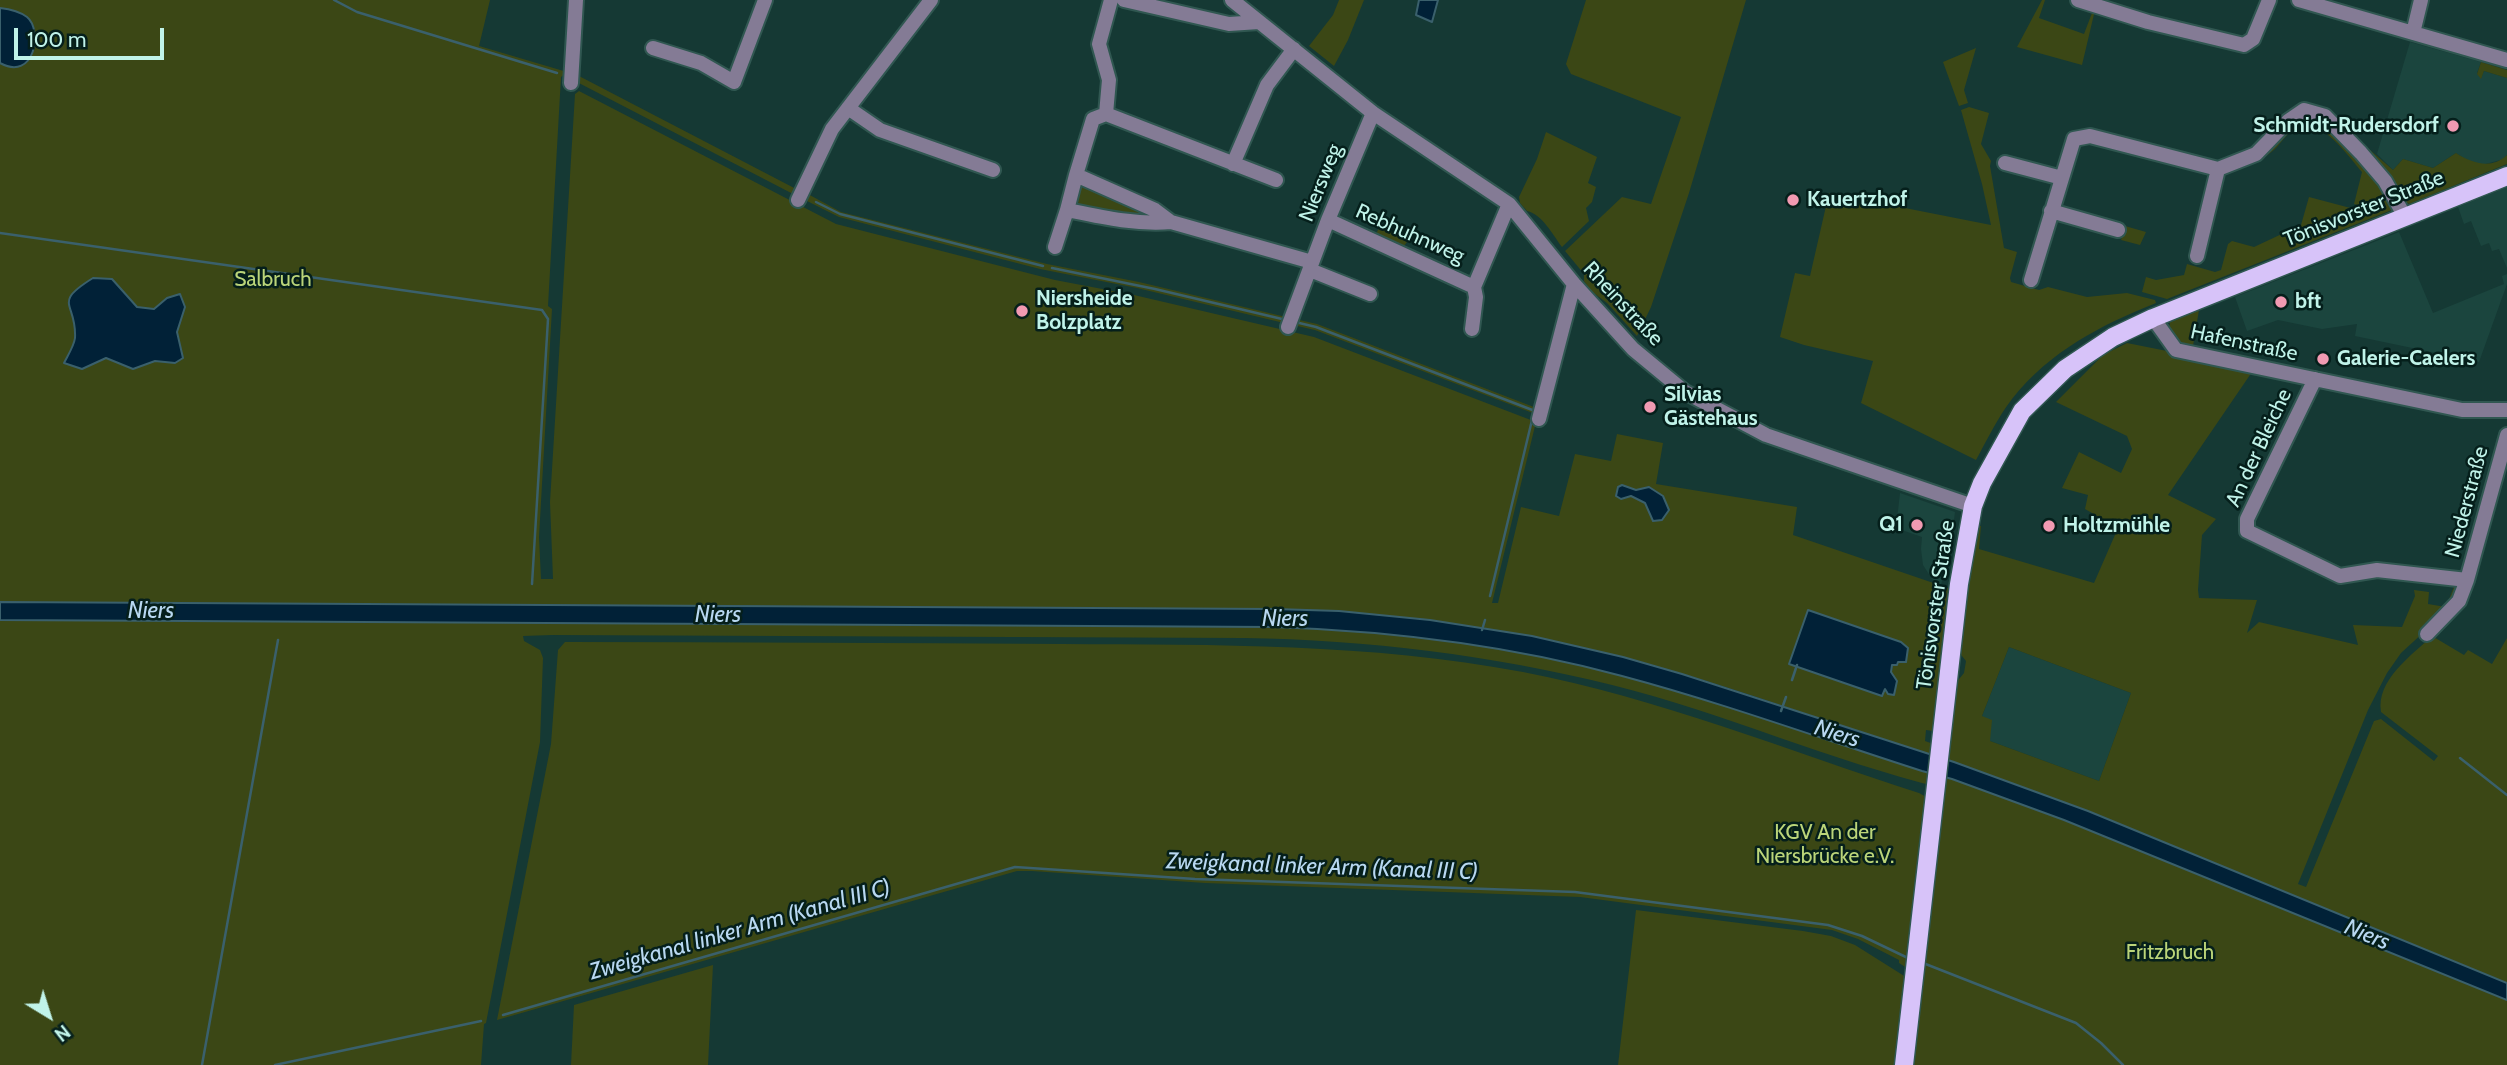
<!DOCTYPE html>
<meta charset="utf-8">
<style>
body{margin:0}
#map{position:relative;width:2507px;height:1065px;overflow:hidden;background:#153934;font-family:Cabin,sans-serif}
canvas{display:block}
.north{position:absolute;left:14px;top:981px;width:70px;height:70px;-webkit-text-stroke:5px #051f1b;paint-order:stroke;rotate:142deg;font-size:19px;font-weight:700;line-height:28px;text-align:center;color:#c0f3e9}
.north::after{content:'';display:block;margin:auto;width:24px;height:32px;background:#c0f3e9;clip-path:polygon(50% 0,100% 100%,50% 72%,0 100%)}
.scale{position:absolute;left:14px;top:28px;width:150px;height:32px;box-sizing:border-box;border:4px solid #c0f3e9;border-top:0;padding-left:9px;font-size:21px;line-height:24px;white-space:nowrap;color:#c0f3e9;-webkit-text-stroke:5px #051f1b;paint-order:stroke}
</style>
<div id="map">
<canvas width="2507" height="1065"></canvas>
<div class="north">N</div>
<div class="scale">100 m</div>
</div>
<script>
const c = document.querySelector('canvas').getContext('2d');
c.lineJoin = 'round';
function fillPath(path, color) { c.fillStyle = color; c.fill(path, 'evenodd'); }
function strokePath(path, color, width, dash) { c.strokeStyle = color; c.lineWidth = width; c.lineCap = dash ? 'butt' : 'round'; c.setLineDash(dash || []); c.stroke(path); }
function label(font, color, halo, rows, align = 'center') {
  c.font = font + ' Cabin,sans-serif'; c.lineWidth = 5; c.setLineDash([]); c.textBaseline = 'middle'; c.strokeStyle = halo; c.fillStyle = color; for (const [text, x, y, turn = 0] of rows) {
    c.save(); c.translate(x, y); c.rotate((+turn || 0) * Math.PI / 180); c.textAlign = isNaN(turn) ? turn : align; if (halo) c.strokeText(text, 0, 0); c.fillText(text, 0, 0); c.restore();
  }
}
fillPath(new Path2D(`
 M2410,42L2481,62L2477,73L2481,78L2484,71L2507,78V155L2504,159L2482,165L2468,161L2456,153L2433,168L2403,159L2393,170L2377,154Z
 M2507,187V268L2499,249L2492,251L2489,243L2481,246L2471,221L2464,224L2458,207Z
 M2399,232L2433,313L2504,284L2502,276L2507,274V284L2479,362L2355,336L2357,324L2322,329L2278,320L2247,331L2235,297Z
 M1900,493L1955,512L1950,550L1941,585L1932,579L1923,565L1921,549L1922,537L1896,528Z
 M2009,647L2131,693L2099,781L1990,741L1982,716Z`), '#1b453e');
fillPath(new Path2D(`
 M0,0H490L479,46L567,72L561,77L548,306L552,309L539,537L541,579H553L550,502L575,94L579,91L836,224L1055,280L1134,295L1314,337L1536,422L1492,603H1498L1521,507L1559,516L1575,454L1611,461L1617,434L1663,443L1656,484L1797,507L1793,535L1951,589L1938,727L1933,731L1926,730L1925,741L1947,749L1955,684L1964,673L1966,661L1958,651L1966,590L1978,526H1981L1979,549L2094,583L2118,528L2085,509L2088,495L2062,488L2079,452L2121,473L2132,449L2127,436L2056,402L2103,355L2127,343L2167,351L2172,355L2252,372L2168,495L2216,519L2202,535L2198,590L2199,598L2257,600L2247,633L2259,622L2358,645L2353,625L2402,627L2415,596L2414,590L2429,592L2428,604L2446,607L2455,584L2460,587L2449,609L2401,653L2387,673L2368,710L2298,884L2306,887L2374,721L2381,719L2434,761L2438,756L2381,712C2376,680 2411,656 2432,636L2464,655L2468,650L2492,664L2507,638V1065H1909L1910,970L1899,963V960L1858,939L1832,930L1580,897L1205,883L1032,871H1017L497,1020L551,744L558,650L565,642C730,642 896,643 1062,644C1218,645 1368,643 1523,672C1659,698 1788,751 1919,793L1930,799L1942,788C1831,761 1724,713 1612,685C1491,655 1368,640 1244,638L552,635L523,636L524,641L540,650L543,658L540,742L486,1023L484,1024L481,1065H0ZM539,606L1275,609C1392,613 1508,628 1622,657C1733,685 1841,728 1951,761L1949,777L1922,771C1822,739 1723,703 1622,676C1508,645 1391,631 1274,627L538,623ZM1808,611L1900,642L1908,648L1893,665L1888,694ZM2009,647L2131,693L2099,781L1990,741L1992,720L1982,716Z
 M1339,0H1364L1348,40L1334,66L1309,46L1333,15Z
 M1586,0H1746L1689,193L1651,307L1637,336L1607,303L1591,291L1584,281V274L1565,251L1622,197L1651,204L1681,117L1571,74L1566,64Z
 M2042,0H2045L2039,18L2084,34L2092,13L2085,10L2086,7L2095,10L2082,65L2017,47Z
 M1976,48L1964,90L1968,103L1959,106L1943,62Z
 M2481,62L2507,70V78L2484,71L2481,79L2477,74Z
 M579,76L798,190L795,195L575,81Z
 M1969,107L1989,113L1981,144L1991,161L1990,166L2004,248L2017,252L2010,278L2011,282L2039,290L2048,287L2087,297L2127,293L2155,300L2156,303C2101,325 2050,351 2012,399C1998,417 1987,440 1976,460L1861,403L1873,361L1804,345L1780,337L1795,273L1810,276L1829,193L1991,225L1982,184L1961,110Z
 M2311,120C2335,131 2390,184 2392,210L2167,299L2142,292L2146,277L2156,280L2184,275L2187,264L2215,272L2221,270L2228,244L2232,241L2254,247L2301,225L2309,197L2358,210L2362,217L2366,216L2361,206L2354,204L2362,172C2350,158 2320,116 2299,126C2289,130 2282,142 2275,149C2264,159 2250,166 2236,171L2272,149L2299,122Z
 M2346,129L2393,170L2403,159L2433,168L2456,153C2472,163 2491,170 2507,155V164L2409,204L2403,200Z
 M1546,132L1597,157L1588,183L1596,187L1592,202L1586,208L1589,221L1562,247C1553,235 1542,214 1527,211L1520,203L1519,197L1537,159Z
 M1086,185L1157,217L1081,209L1077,200L1079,190Z
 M806,193L841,212L1047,264L1139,282L1286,317L1284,323L1137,288L1040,269L839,217L803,199Z
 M1337,217L1376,234L1380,226L1405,237L1407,242L1404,246L1397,247Z
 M2125,226L2146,232L2140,245L2121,240Z
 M2199,310L2193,346C2180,343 2167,338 2170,322Z
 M1295,319L1317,324L1539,409L1538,415L1315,330L1293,325Z
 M1636,910L1803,931L1831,936L1855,945L1909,979L1898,1065H1618Z
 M713,965L708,1065H571L574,1005Z`), '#3b4715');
const water = new Path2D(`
 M1419,0H1438L1432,22L1416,15Z
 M0,8C9,9 19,11 27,17C43,30 35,82 0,63Z
 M93,278L112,279L137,307L154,309L167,298L180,294L185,307L177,332L183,358L175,363L155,361L133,369L106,358L82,369L64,363C68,355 74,346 75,338C77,302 51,304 93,278Z
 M1622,485L1636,490L1649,487L1663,496L1669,510L1662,520L1653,521L1645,503L1631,496L1621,499L1616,496L1618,487Z
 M0,602L1275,609L1339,611L1430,620L1532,636L1623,657L1682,674L1954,762L2088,811L2507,983V1000L2064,820L1952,779L1922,771C1822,739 1723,703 1622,676C1508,645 1391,631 1274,627L0,620Z
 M1808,610L1901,642L1908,648L1906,662H1898L1897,665H1892L1891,672L1897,681L1894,695L1888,694L1885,689L1882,696L1789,664Z`);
fillPath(water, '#012137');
strokePath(water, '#3a606c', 2);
strokePath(new Path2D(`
 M334,0L357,12L557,73
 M816,202L840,214L1043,266
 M0,233L542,310L548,319L532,584
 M1052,268L1155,289L1282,319
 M1295,322L1316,327L1535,411
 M1490,596L1532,420
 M1482,630L1485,620
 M1792,680L1797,665
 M1781,711L1786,697
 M2460,758L2507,795
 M1923,963L2076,1023L2101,1043L2123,1065
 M503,1015L1015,867L1195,879L1575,892L1828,925L1862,936L1910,959
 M202,1065L278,640
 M275,1065L481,1021`), '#3a606c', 2.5);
const minor = new Path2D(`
 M1111,0L1099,44L1109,80L1106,114L1276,180
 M1124,0L1229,24L1259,22
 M1232,0L1373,113L1509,204L1574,284L1633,349L1685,392L1766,435L1973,506
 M2078,0L2148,22L2244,45L2253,39L2269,0
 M2299,0L2507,60
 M2413,33L2421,0
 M653,48L701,63L734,82L765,0
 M571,83L576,0
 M848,108L880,130L993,170
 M1106,114L1093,119L1076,175L1155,210L1171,222
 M2005,163L2062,178
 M1233,164L1267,85L1294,49
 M1076,175L1067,210C1101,217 1136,225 1171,222L1312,262
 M798,200L832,129L931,0
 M2051,211L2118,230
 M1328,220L1474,287
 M1055,247L1067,210
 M2197,256L2218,169
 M1310,270L1370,294
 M2031,280L2074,139L2090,136L2218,169L2256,154L2288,121L2304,110L2325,116L2361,153L2385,181L2405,217
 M2153,318L2176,350L2462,410H2507
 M1288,327L1328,220L1373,113
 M1472,329L1476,297L1474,287L1509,204
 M2315,379L2247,519V531L2340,576L2377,570L2467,580
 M1539,419L1574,284
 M2427,634L2459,601L2467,580L2507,435`);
const major = new Path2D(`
 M1904,1065L1959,584L1973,506L1982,483L2022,411L2065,369L2113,337L2153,318L2507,176`);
strokePath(minor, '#305751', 18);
strokePath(major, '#305751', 21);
strokePath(minor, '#847b95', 14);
strokePath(major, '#d7c3f9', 18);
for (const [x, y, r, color] of [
 [2453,126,7,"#f19ab2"],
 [1793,200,7,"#f19ab2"],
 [2281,302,7,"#f19ab2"],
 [1022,311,7,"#f19ab2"],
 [2323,359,7,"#f19ab2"],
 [1650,407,7,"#f19ab2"],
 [1917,525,7,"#f19ab2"],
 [2049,526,7,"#f19ab2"]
]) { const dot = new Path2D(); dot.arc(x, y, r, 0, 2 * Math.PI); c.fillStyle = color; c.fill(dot); strokePath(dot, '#051f1b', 2.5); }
label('bold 21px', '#c0f3e9', '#051f1b', [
 ["Schmidt-Rudersdorf",2439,126,"right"],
 ["Kauertzhof",1807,200],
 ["Niersheide",1036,299],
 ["Bolzplatz",1036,323],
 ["bft",2295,302],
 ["Galerie-Caelers",2337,359],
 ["Silvias",1664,395],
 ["Gästehaus",1664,419],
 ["Q1",1903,525,"right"],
 ["Holtzmühle",2063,526]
], 'left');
label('21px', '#c0f3e9', '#051f1b', [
 ["Niersweg",1321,183,-68],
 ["Tönisvorster Straße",2364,209,-22],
 ["Rebhuhnweg",1410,234,24],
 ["Rheinstraße",1623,304,47],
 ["Hafenstraße",2244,343,12],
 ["An der Bleiche",2259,448,-65],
 ["Niederstraße",2467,502,-75],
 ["Tönisvorster Straße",1936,605,-82]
]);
label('21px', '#bbd579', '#051f1b', [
 ["Salbruch",273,280],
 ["KGV An der",1825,833],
 ["Niersbrücke e.V.",1825,857],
 ["Fritzbruch",2170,953]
]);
label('italic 23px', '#b8d8f1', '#051f1b', [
 ["Niers",151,611],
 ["Niers",718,615],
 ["Niers",1285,619],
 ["Niers",1837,734,17],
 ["Zweigkanal linker Arm (Kanal III C)",1322,867,2],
 ["Zweigkanal linker Arm (Kanal III C)",740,930,-16],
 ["Niers",2367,935,22]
]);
</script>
